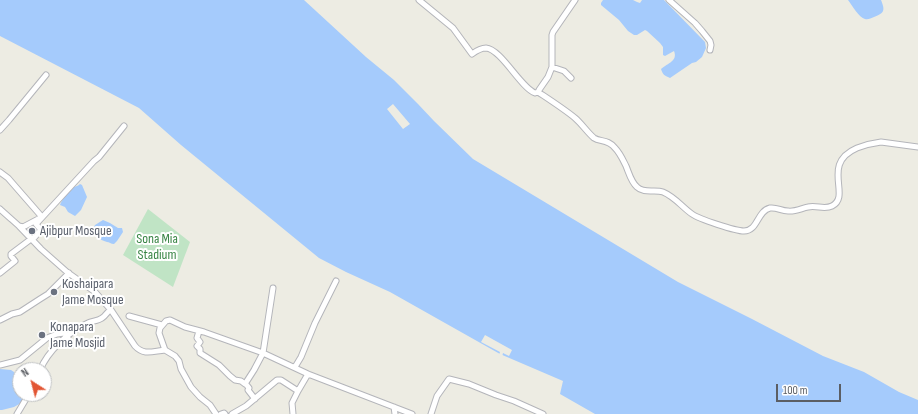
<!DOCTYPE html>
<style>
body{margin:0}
#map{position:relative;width:918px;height:414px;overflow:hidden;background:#edece3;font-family:"Sofia Sans Condensed",sans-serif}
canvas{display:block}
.north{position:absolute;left:12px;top:362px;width:40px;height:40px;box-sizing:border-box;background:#fff;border:1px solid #bdbfc1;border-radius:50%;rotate:324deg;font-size:11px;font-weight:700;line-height:16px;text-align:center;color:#5b5e63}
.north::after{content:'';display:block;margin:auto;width:14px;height:18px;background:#e25634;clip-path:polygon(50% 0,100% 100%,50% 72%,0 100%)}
.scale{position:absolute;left:776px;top:384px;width:65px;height:18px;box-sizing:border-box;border:2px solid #5b5e63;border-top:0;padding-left:5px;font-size:12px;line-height:14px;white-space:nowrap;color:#5b5e63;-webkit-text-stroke:3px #fff;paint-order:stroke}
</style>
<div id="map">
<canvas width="918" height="414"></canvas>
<div class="north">N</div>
<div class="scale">100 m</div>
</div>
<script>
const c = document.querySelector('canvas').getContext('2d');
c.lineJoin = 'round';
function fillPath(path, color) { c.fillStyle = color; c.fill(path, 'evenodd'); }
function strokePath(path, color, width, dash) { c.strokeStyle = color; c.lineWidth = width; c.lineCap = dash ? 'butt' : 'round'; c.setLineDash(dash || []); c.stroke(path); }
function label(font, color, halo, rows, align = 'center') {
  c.font = font + ' "Sofia Sans Condensed",sans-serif'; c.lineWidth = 4; c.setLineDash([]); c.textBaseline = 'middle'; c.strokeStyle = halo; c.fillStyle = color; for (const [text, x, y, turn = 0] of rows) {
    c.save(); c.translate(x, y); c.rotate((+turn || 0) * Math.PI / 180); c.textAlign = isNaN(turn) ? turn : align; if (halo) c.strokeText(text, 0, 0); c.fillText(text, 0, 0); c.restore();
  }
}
fillPath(new Path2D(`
 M148,209L190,242L173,287L123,255Z`), '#c0e4c5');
fillPath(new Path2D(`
 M0,0H304L366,57L394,80L418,104L434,121L473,159L678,282L752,319L823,356L864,372L899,392L918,400V414H595L560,394L563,381L500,354L390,292L346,272L319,258L181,145L139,108L0,36Z
 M603,0H633L637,2L640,3L642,0H664L705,42L706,48L702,57L696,62L692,63L670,78C664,75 663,75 661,69C668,63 678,61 674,51L665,56L663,55V47L660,43L647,31L645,30L637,35H634L628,31L619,20L601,5V3Z
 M848,0H881C885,10 885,13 874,17C871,18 868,20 865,19C859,18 852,5 848,0Z
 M80,184L82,185L87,197L81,210L75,216L68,212L65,207L60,205C62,200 69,189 74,187C76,186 78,186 80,184Z
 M103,220L110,223L118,228H122L123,232L117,241L114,244C111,244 109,242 107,242C99,239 95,238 93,229L95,225Z
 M0,369L11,370L14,372L15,376L20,384V394H27L21,403L14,407L2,410H0Z`), '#a5cbfc');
fillPath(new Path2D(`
 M393,104L410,124L403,129L387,109Z
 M485,335L512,350L509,356L503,353L502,357L499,355L500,352L481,342Z`), '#edece3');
const street = new Path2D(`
 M419,0L453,28L472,54C476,51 481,48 486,48C501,49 521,88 535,93L538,92L539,90L548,77L552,67V35L553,32L575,0
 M669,0L695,23L702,31L710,41L711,45L710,50
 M552,67L564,71L571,78
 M538,92C550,100 564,109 575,118C582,124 587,132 594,138C600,142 608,139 615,148C620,153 623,160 626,166C629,173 631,182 637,187C644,194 655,189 663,192C675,197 682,207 692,214C699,219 735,231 744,231C758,231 757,211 770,208C777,207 781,211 788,211C795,212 802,208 808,207C817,205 824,210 832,206C852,196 820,164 857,148C865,145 873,143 881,142L918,147
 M0,130L9,120L46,75
 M0,172L8,178L42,217L23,227L19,226L0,209L11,219
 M19,226L41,249L67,272L95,292L111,310L135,346C144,356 153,351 165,350
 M32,240L41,230L36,224L94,161L99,157L124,126
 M0,273L15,261L11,256V254L31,239
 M129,316L162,325
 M0,320L12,314L20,312L40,299L48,294L69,273
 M199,331L197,338L200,342L197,346L200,349V353L219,365L230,376L235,380L241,381L245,384V383L249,388L248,390L255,399
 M0,365L20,360L47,338L57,334L64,333L68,337
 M295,367L301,357L315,323L336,281
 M40,370C48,351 68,332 88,323C92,321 98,321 102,318C106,316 106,312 111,310
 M245,384L254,370L263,353L273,288
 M394,407L395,414
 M17,414L29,394
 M216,414L210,405L200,397L191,387L181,369L179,361L175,356L165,350L159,333L160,328L166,321L170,320L185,327L204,332L263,353L308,374L412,414
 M221,414L224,413L225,414
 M232,414L246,406L277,380H281L298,391
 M293,414L292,403L298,391L308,374
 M431,414L437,396L449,379L469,384L496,395L514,401L543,414`);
strokePath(street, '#b4b5ba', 7);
strokePath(street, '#fff', 5);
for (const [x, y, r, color] of [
 [32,231,4,"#6b7280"],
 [54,292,4,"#6b7280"],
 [42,335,4,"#6b7280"]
]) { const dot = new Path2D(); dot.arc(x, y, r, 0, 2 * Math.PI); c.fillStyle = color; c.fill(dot); strokePath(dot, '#fff', 1.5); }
label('14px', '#5b616d', '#fff', [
 ["Ajibpur Mosque",40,231],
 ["Koshaipara",62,284],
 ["Jame Mosque",62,300],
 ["Konapara",50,327],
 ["Jame Mosjid",50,343]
], 'left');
label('14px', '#398545', '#fff', [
 ["Sona Mia",157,239],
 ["Stadium",157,255]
]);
</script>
